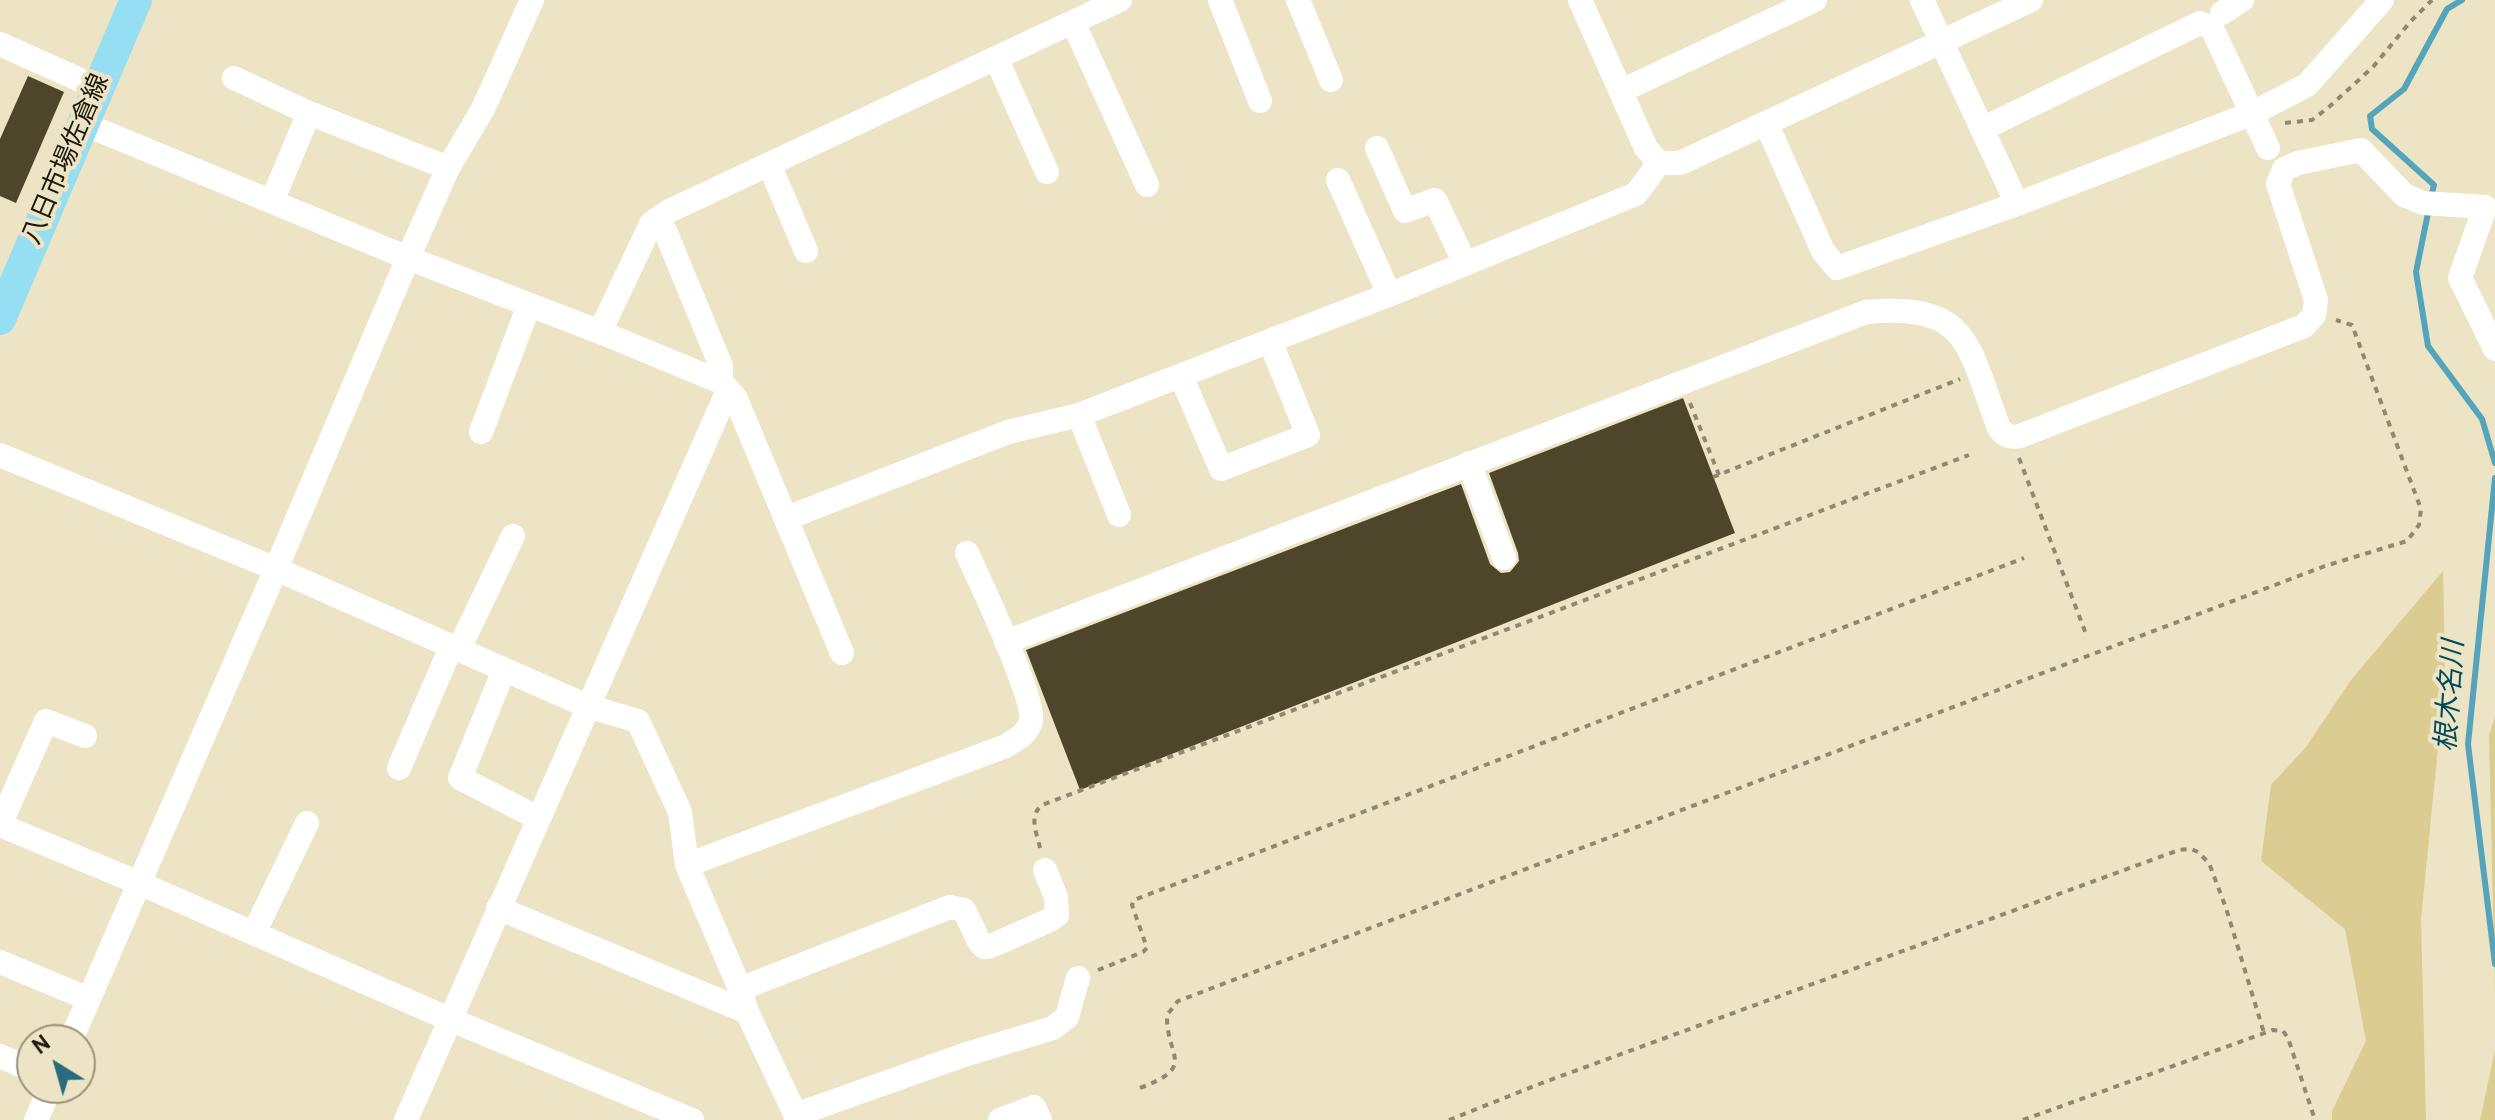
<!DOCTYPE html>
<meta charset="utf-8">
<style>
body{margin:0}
#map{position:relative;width:2495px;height:1120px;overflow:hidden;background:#ece4c4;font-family:Overpass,sans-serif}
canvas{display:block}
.north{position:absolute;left:16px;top:1024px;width:80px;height:80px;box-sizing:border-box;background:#ece4c4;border:2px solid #99937b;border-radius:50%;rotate:323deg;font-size:22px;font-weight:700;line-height:32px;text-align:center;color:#1c190e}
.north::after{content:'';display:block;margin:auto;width:28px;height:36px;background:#2a6c7e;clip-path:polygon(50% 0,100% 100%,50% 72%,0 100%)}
</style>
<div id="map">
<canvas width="2495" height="1120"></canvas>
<div class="north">N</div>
</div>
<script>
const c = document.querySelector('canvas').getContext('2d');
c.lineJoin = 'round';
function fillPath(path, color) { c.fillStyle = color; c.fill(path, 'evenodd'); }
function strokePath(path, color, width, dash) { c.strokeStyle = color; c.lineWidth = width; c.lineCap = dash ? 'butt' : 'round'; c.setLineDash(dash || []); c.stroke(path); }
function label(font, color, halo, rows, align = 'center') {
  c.font = font + ' Overpass,"Noto Sans JP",sans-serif'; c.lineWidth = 8; c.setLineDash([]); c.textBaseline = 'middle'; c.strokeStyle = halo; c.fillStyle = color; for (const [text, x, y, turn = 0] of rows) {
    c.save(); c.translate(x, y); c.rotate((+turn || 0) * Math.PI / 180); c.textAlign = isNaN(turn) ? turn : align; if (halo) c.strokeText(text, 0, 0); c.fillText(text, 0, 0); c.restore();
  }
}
fillPath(new Path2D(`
 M2443,571L2445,677L2421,919L2426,1120H2332V1111L2366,1041L2345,929L2261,861L2271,785L2306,747L2351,680Z
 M2495,716V996L2489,736Z
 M2495,1050V1120H2480Z`), '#dbcc92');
strokePath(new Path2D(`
 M2431,197L2434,185L2372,129L2370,116L2404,89L2447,9L2462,0
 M2429,208L2416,272L2428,346L2482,419L2495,463
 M2495,478L2468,744L2495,964`), '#54a4bb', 6);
fillPath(new Path2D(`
 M28,76L64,92L16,203L0,196V139Z
 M1683,398L1735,533L1080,790L1026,650L1461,484L1490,564L1501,573L1510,572L1519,561L1518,553L1489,473Z`), '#4d462b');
strokePath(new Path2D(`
 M2285,123L2312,120L2329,107L2373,67L2411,21L2432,0
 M1690,403L1719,475
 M2019,458L2086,634
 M1713,477L1960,379
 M1040,848C1037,833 1028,816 1042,805L1969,455
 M1098,970L1143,952L1147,948L1132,905L1134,900L2024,558
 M1140,1088C1198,1066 1166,1058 1167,1015L1178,1001L2325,566L2407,541L2419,525L2421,509L2352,325L2336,320
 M1449,1120L1542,1083L2179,850L2191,849L2198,852L2209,863L2226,908L2264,1033
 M2023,1120L2273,1030L2283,1031L2288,1038L2315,1120`), '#8f8973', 4, [6, 6]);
strokePath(new Path2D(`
 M1220,0L1260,101
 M1298,0L1331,80
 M1580,0L1646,148L1659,163H1680L2031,0
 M1922,0L2017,204
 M2222,13L2242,0
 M1073,22L1147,185
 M0,44L98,88
 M996,58L1047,172
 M234,78L309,113L448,168
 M1621,91L1815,0
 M1766,123L1823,251L1837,268L2017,204L2253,113L2307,85L2382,0
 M84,124L408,258L600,332L721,382L735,397L842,653
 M1982,129L2200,23L2212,28L2268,148
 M1377,148L1405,211L1435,200L1465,263
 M769,164L806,251
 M1338,180L1389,294
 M272,201L309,113
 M657,219L666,233L721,366V382
 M600,332L651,224L669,211L1120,0
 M1181,376L1221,469L1308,435L1270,341
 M1079,415L1119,515
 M481,432L529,305
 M0,455L276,569L587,706L638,721L680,812L687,865L740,989L747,1012L798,1120
 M1469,463L1504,558
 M787,518L1008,432L1079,415L1401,290L1636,194L1659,163
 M1006,642L1866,312C1971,303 1967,345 1999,428C2005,436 2010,438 2020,436L2304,326L2314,315L2316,300L2278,184L2284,169L2298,163L2361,150L2404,195L2423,203L2485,207L2460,278L2495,349
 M458,651L513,536
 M504,670L460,778L538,818
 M399,768L451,647
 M0,825L139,883L449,1019L692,1120
 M0,825L46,721L85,736
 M687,865L1006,746C1017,739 1028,734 1031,720C1036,700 979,579 967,553
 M498,908L747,1012
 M254,933L307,823
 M0,962L89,999
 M740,989L950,907L964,910L980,943L984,947L991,946L1050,920L1057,915L1056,897L1045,870
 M71,1040L276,569L408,258L448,168L483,109L532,0
 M0,1056L32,1070
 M795,1115L964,1055L1053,1028L1067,1017L1078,978
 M36,1120L50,1088
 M406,1120L728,390
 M1000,1120L1034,1107L1040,1120`), '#fff', 24);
strokePath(new Path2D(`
 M0,319L136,0`), '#96def1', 32);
label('26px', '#1c190e', '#ece4c4', [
 ["八日市場佐倉線",68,160,-67]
]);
label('italic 28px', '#004a5b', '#ece4c4', [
 ["根木名川",2453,696,-86]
]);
</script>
